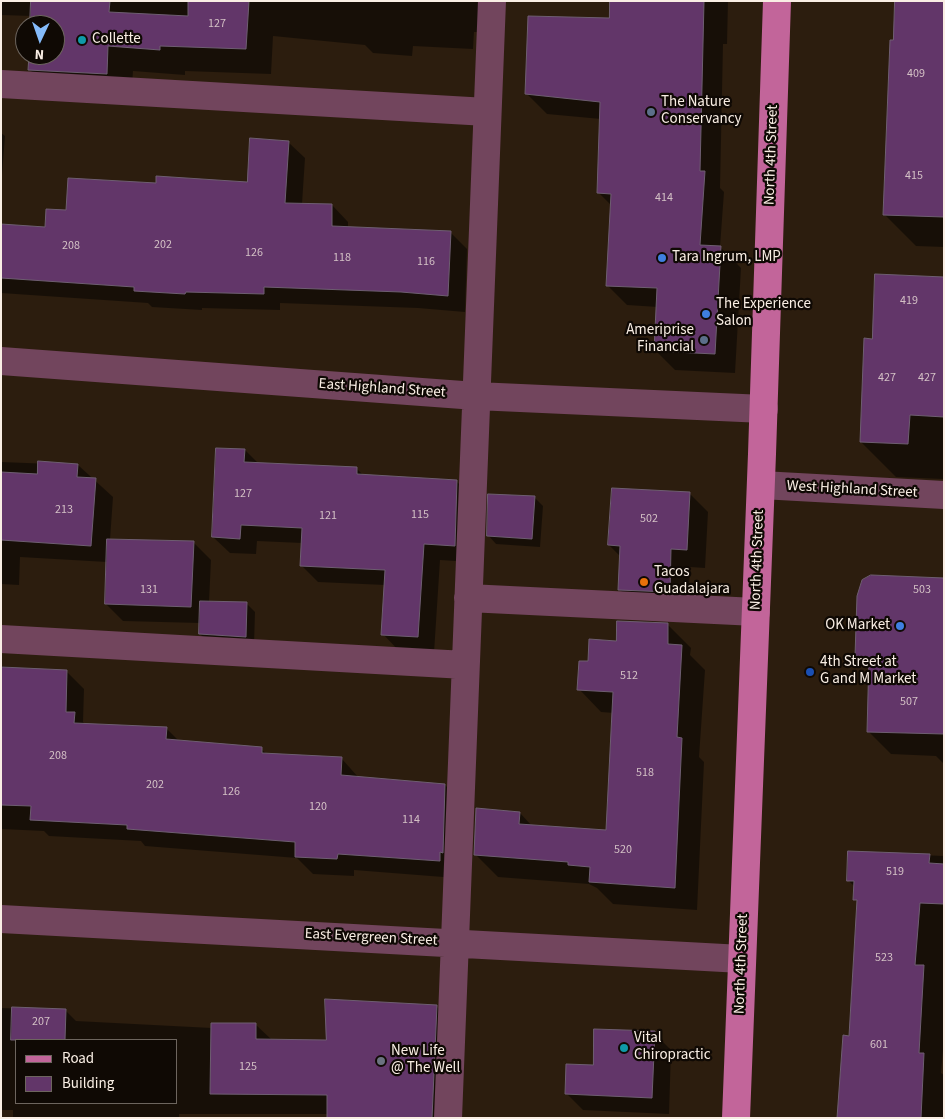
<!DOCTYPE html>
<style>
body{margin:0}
#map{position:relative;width:945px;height:1119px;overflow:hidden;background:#2c1d0e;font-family:"Source Sans 3",sans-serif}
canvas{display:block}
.frame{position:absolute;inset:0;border:2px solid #f9eee4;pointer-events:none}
.legend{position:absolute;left:15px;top:1039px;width:162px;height:65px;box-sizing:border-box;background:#0f0904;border:1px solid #6d655e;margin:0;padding:6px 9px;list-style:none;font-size:15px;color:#f9eee4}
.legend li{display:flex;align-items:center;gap:10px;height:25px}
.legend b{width:25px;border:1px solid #6d655e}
.north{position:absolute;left:15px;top:15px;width:50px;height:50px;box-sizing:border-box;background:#0f0904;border:1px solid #6d655e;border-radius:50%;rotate:183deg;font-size:14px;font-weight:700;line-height:20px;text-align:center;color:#f9eee4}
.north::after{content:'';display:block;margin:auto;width:18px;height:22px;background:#85bbfb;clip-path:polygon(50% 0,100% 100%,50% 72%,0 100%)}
</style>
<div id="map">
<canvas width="945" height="1119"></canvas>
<div class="frame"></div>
<ul class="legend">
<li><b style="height:6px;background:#c2659a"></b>Road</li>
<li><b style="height:14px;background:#623669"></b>Building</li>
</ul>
<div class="north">N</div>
</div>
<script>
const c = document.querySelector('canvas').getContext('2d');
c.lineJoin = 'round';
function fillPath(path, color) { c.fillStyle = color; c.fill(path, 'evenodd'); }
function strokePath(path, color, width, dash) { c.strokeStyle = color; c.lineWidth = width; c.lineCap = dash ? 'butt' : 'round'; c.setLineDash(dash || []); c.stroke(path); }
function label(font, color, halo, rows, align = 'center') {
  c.font = font + ' "Source Sans 3",sans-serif'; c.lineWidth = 4.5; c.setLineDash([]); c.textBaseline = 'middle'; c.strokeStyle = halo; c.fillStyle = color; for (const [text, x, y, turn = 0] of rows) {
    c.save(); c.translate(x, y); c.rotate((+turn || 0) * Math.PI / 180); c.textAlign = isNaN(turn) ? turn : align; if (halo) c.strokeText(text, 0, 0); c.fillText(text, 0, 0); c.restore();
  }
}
fillPath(new Path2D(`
 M1,1H494L492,32H474L473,49L413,46L412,56L373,53L365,45L273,36L271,74L185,71V75L133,71L131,99L55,95L29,69L30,55H55V25H31L32,16L1,15Z
 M611,1H728L727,44H723L720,188L724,192L720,247L741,268L735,373L675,370L655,350L658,307L627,305L607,285L612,206L599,193L601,119L547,114L527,94L610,20Z
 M944,1V247L916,246L884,214L895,41Z
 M1,133L5,136L1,188Z
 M288,142L305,158L302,204L332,205L348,222V228L450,232L467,249L465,312L418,308L280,303V310L202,308V310L152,307L148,303L1,293V225L46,229L68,211L157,184H249Z
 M944,278L943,479L896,477L861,442L873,340Z
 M245,450L258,463L356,468L364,476L457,482L473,498L471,562L440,560L434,653L399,651L383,634L385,585L318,582L301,565L302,543L257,541L256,554L230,553L213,537Z
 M1,462L78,465L113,497L110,540L194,543L211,560L209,602L247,604L255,612L254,645L208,642L200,634V623L123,621L106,604L107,562L20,557L19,585L1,584Z
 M689,493L708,512L705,568L690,567L688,611L638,608L619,589L620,556L609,545Z
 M534,497L543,506L540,547L496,544L488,535Z
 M944,579V764L936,756L891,754L868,731L870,670L856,656Z
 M668,625L691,648L690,655L705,670L699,757L704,762L697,910L613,904L597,888L589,884L498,877L475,854L520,813L532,826L607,831L614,713L601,712L579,689L589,663L617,642Z
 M1,666L67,672L84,689L83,722L85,724L167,729L180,742L261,749L268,755L342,759L359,778L445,785L462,802L456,878L354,870V876L313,874L297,858L145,846L141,841L49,836L44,831L1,829Z
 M849,852L944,856V1038L941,1073L944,1075V1118H834H838L851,1038L858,902L854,899L855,887L848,880Z
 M436,1006L456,1026L453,1118H328V1114H179V1118H13V1110H1V1008L65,1010L76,1021L212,1028L255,1024L272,1040L327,1041ZM16,1040H176V1103H16Z
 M654,1033L671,1050L669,1114L583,1110L566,1093L594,1067Z`), '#0007');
const building = new Path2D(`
 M31,1H110L109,12L188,16V1H249L246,49L160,46V50L108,46L107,74L28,70L29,55H55V25H30Z
 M610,1H704L700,171H705L700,245L721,246L715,354L654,351L657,288L606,286L611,194L597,193L600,102L525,94L528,16L609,18Z
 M895,1H944V217L883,215L890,40H893Z
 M250,138L289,141L285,203L332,204V226L451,231L448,296L401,292L264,287V294L186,292L185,294L134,291V287L1,278V224L45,227L46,209L66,210L68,178L156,183V176L247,182Z
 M875,274L944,277V417L910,415L908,444L860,442L864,338L872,339Z
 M216,448L245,449L244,462L357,467V474L457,480L455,546L424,544L418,637L381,635L385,570L300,566L302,528L241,525L240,539L212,537Z
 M38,461L78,464L77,477L96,478L91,546L1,540V472L37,474Z
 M612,488L690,492L687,550L671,549L670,592L618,590L620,546L608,545Z
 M488,494L535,496L532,539L487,536Z
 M107,539L194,541L191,607L105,604Z
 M871,575L944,578V734L867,732L869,657L855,656L857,596L862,580Z
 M200,601L247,602L246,637L199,634Z
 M617,621L668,623V644L682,645L677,737L682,738L675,888L589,882L590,867L568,865V862L474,855L476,808L520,812L519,824L606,830L613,692L577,690L579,661H588L589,639L616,641Z
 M1,667L67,670L66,712H75L74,723L167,727L166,739L262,747V753L342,757L341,775L445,784L443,853L440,852V861L338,854L337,859L295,857V842L127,829V825L30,820L31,806L1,805Z
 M848,851L930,854L929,863L944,864V904L920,903L915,965H924L919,1053H924L921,1118H837L843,1035L849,1036L857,900H853L854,881H847Z
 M325,999L437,1005L432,1118H327V1095L210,1094L211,1023H256V1039L326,1040Z
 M12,1007L66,1009L65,1040H11Z
 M594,1029L655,1031L652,1098L565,1094L566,1064L593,1065Z`);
fillPath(building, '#623669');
strokePath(building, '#6e5e71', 1);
strokePath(new Path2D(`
 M1,84L487,112
 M1,361L476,396L764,409
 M761,485L944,495
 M468,598L756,612
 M1,639L465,665
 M1,919L742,959
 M448,1118L492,1`), '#72455d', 28);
strokePath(new Path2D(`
 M736,1118L762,454L777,1`), '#c2659a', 28);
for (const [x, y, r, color] of [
 [82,40,5,"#0f9aa8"],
 [651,112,5,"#5c6f8a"],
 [662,258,5,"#3f7fe0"],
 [706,314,5,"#3f7fe0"],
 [704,340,5,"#5c6f8a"],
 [644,582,5,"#e8710a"],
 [900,626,5,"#3f7fe0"],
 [810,672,5,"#1a4fb4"],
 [624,1048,5,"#0f9aa8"],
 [381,1061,5,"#6b7280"]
]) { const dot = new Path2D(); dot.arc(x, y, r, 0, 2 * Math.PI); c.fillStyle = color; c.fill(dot); strokePath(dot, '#0f0904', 2); }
label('12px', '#d3c0c5', null, [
 ["127",217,24],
 ["409",916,74],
 ["415",914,176],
 ["414",664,198],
 ["202",163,245],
 ["208",71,246],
 ["126",254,253],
 ["118",342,258],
 ["116",426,262],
 ["419",909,301],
 ["427",887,378],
 ["427",927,378],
 ["127",243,494],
 ["213",64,510],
 ["115",420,515],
 ["121",328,516],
 ["502",649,519],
 ["131",149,590],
 ["503",922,590],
 ["512",629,676],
 ["507",909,702],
 ["208",58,756],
 ["518",645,773],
 ["202",155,785],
 ["126",231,792],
 ["120",318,807],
 ["114",411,820],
 ["520",623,850],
 ["519",895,872],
 ["523",884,958],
 ["207",41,1022],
 ["601",879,1045],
 ["125",248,1067]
]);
label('15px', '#f9eee4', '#0f0904', [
 ["Collette",92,40],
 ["The Nature",661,103],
 ["Conservancy",661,120],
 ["Tara Ingrum, LMP",672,258],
 ["The Experience",716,305],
 ["Salon",716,322],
 ["Ameriprise",694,331,"right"],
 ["Financial",694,348,"right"],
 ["Tacos",654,573],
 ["Guadalajara",654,590],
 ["OK Market",890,626,"right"],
 ["4th Street at",820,663],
 ["G and M Market",820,680],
 ["Vital",634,1039],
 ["Chiropractic",634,1056],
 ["New Life",391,1052],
 ["@ The Well",391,1069]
], 'left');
label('15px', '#f9eee4', '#0f0904', [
 ["North 4th Street",772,155,-88],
 ["East Highland Street",382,389,4],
 ["West Highland Street",852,490,3],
 ["North 4th Street",758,560,-88],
 ["East Evergreen Street",371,938,3],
 ["North 4th Street",742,964,-88]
]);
</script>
